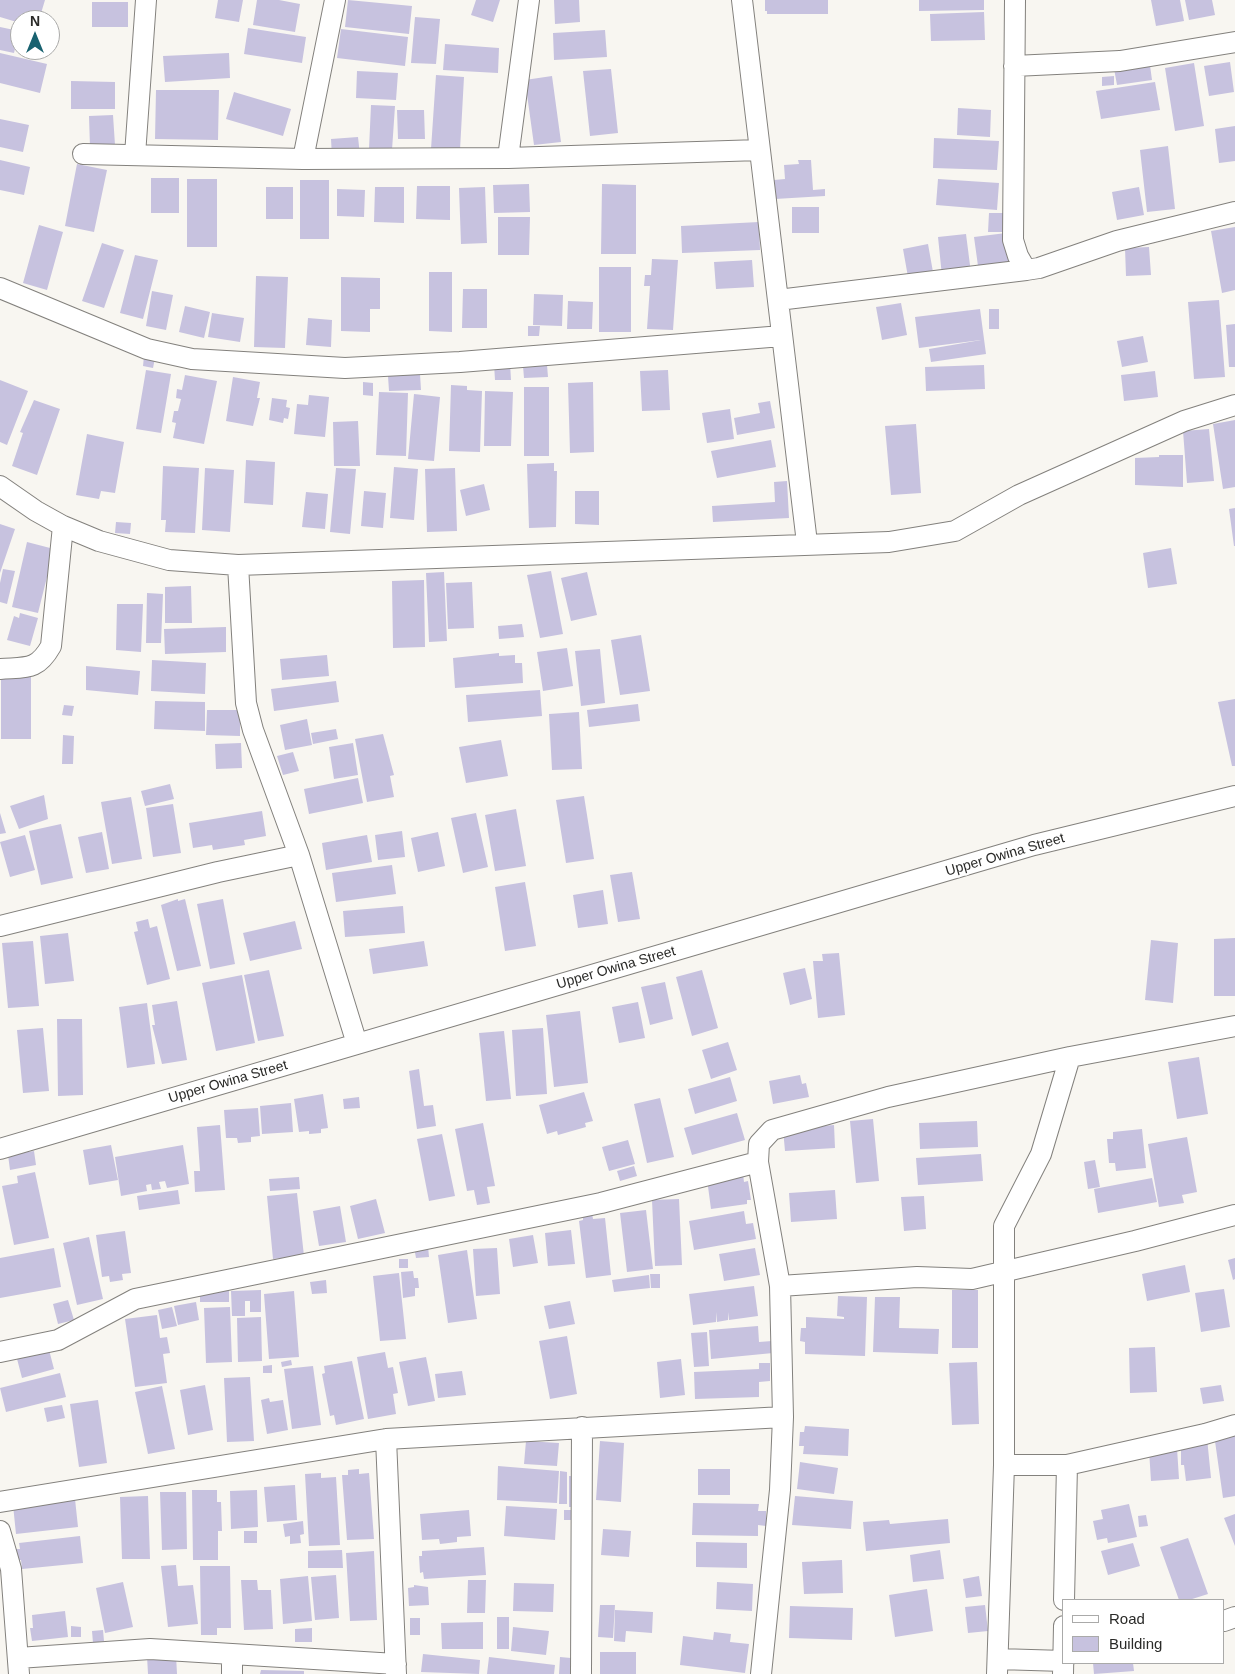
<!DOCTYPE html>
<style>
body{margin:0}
#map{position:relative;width:1235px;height:1674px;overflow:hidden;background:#f8f6f1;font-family:Arial,sans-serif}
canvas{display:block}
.legend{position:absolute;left:1062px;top:1599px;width:162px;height:65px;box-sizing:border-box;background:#fff;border:1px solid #aaaaa9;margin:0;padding:6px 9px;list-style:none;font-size:15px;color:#2a2a28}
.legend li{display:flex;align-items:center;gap:10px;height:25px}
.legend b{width:25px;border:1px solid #aaaaa9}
.north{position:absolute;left:10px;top:10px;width:50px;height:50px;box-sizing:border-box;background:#fff;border:1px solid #aaaaa9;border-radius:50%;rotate:0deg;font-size:14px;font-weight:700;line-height:20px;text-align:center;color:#2a2a28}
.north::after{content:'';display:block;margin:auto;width:18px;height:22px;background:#196270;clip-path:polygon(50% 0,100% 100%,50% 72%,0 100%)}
</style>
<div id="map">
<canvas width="1235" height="1674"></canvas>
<ul class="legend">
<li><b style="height:6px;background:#fff"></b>Road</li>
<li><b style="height:14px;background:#c7c2df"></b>Building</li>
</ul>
<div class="north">N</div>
</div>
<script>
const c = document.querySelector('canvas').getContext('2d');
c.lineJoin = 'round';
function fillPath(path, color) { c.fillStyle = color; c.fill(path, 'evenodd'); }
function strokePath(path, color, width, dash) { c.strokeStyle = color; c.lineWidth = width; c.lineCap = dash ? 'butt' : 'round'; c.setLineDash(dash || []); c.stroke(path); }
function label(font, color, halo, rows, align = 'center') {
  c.font = font + ' Arial,sans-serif'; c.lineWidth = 4.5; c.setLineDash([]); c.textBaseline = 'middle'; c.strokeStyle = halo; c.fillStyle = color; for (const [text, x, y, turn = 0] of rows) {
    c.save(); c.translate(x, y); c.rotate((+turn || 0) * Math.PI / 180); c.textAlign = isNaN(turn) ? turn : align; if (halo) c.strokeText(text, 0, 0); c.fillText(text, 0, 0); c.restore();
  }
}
fillPath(new Path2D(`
 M0,0H45L39,20H20V23L0,17Z
 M218,0H243L239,22L215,18Z
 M257,0H279L300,4L295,32L253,25Z
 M348,0L412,6L409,34L345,27Z
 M476,0H500L493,22L471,15Z
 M554,0H579L580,22L555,24Z
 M765,0H828V14H767V11H765Z
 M919,0H984V10L919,11Z
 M1151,0H1180L1184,21L1156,26Z
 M1185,0H1212L1215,15L1189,20Z
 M92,2H128V27H92Z
 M984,12L985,40L931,41L930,14Z
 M415,17L440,19L436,64L411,63Z
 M0,27L19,31L14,53L0,50Z
 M248,28L306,37L302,63L244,54Z
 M341,29L408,37L405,66L337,58Z
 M605,30L607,57L554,60L553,33Z
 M445,44L499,48L498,73L443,70Z
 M0,53L47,64L40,93L0,83Z
 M229,53L230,78L165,82L163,56Z
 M1149,58L1152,80L1117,85L1113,63Z
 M1230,62L1234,92L1209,96L1204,66Z
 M1194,63L1204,126L1175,131L1165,68Z
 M611,69L618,133L590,136L583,71Z
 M357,71L398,73L396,100L356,98Z
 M436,75L464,77L460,150L431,149Z
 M552,76L561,142L534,145L525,80Z
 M1114,76V85L1102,86V77Z
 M71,81L115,82V109H71Z
 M1155,82L1160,110L1101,119L1096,91Z
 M156,90H219L218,140L155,139Z
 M234,92L291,109L283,136L226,119Z
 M371,105L395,106L392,150L369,149Z
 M958,108L991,110L990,137L957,135Z
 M397,110H424L425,139H398Z
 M113,115L115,145L90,147L89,116Z
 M0,119L29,125L23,152L0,147Z
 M1235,126V161L1219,163L1215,129Z
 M358,137L360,155L332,157L331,139Z
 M934,138L999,141L997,170L933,168Z
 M1168,146L1175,209L1147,212L1140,150Z
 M0,160L30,167L24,195L0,190Z
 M798,160H811L813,190L825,189V196L775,199L774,180L785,179L784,165L799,164Z
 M77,164L107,170L94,232L65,226Z
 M151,178H179V213H151Z
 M187,179H217V247H187Z
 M938,179L999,183L997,210L936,205Z
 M300,180H329V239H300Z
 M529,184L530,212L494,213L493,185Z
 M602,184L636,185V254H601Z
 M417,186H450V220L416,219Z
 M266,187H293V219H266Z
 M375,187H404V223L374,222Z
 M485,187L487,243L461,244L459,188Z
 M1139,187L1144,215L1117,220L1112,192Z
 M337,189L365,190L364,217L337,216Z
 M792,207H819V233H792Z
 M989,213H1006L1005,232H988Z
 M498,217H530L529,255H498Z
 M759,222L760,250L682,253L681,226Z
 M39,225L63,232L47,290L23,283Z
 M1235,227V290L1222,293L1211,231Z
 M1006,233L1010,262L978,266L974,237Z
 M966,234L971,273L942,276L938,237Z
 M102,243L124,250L104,308L82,301Z
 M928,244L933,272L908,277L903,249Z
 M1149,247L1151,275L1126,276L1125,248Z
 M135,255L158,260L143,319L120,313Z
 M652,259L678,260L673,330L647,329L650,286H644L645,275H651Z
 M752,260L754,287L716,289L714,262Z
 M599,267H631V332H599Z
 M429,272H452V332L429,331Z
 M256,276L288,277L285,348L254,347Z
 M341,277L380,278V309H370V332L341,331Z
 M463,289H487V328H462Z
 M152,291L173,295L166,330L146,326Z
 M534,294L563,295L562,326L533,325Z
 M1219,300L1225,377L1194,379L1188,302Z
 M568,301L593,302L592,329H567Z
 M901,303L907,335L882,340L876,307Z
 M185,306L210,312L204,338L179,332Z
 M980,309L986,354L931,362L929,349L981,340L919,348L915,317Z
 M989,309H999V329H989Z
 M212,313L244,318L240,342L208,337Z
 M308,318L332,320L331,347L306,345Z
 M1235,324V367H1229L1226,325Z
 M528,326H540L539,336H528Z
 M1143,336L1148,362L1122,367L1117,341Z
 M144,356L155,358L153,368L143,366Z
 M510,363L511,380H495L494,364Z
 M547,365L548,377L524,378L523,366Z
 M984,365L985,389L926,391L925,367Z
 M146,370L171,374L161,433L136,429Z
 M668,370L670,410L642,411L640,371Z
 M1155,371L1158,397L1124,401L1121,375Z
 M420,374L421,390L389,391L388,376Z
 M185,375L217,381L204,444L173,438L176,423L172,422L174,411H178L181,399L176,398L177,389L182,390Z
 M233,377L260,382L257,398H260L253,426L226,421Z
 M0,380L28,391L7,445L0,442Z
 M363,382L373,383V396L363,395Z
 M593,382L594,452L570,453L568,383Z
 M451,385L467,386V390L482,391L480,452L449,451Z
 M524,387H549V456H524Z
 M485,391L513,392L511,446H484Z
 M379,392L408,393L406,456L376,455Z
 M414,394L440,397L434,461L408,459Z
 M309,395L329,397L325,437L294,434L297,404L308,405Z
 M272,398L287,400L286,407L290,408L288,419L284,418L283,423L269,420Z
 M34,400L60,409L37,475L12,466L23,433L20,432Z
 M770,401L775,428L737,435L734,418L760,413L758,403Z
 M730,409L734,439L707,443L702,413Z
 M1235,420V487L1223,489L1213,424Z
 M358,421L360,466H334L333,422Z
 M916,424L921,493L891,495L885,426Z
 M1209,429L1214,481L1187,483L1183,431Z
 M87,434L124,442L115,493L101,491L99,499L76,495Z
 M771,440L776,467L717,478L711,451Z
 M1159,455H1183V487L1135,485V458L1159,457Z
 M246,460L275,462L273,505L244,503Z
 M554,463V471H557L556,527L529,528L527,464Z
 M163,466L199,468L195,533L165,532L166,520H161Z
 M394,467L418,469L414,520L390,518Z
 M205,468L234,470L230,532L202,530Z
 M336,468L356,469L350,534L330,532Z
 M455,468L457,531L427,532L425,469Z
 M787,481L789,518L713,522L712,506L775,502L774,482Z
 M484,484L490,510L466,516L460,490Z
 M364,491L386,493L383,528L361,526Z
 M575,491H599V525L575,524Z
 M306,492L328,494L325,529L302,527Z
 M1235,508V546H1234L1229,509Z
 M116,522L131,523L130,534L115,533Z
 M0,524L15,529L0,573Z
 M27,542L54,549L38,613L12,607Z
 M1171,548L1177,584L1148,588L1143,553Z
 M3,569L15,571L7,604L0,602V583Z
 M551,571L563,634L540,638L527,575Z
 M444,572L447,641L429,642L426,573Z
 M587,572L597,615L571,621L561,578Z
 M424,580L425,647L393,648L392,581Z
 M472,582L474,628L448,629L446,583Z
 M191,586L192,623H165V587Z
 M147,593L163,594L161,643H146Z
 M117,604H143L141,652L116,650Z
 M20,613L38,618L30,646L7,640L14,616L19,618Z
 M522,624L524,637L499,639L498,626Z
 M226,627V652L165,654L164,629Z
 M641,635L650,691L620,695L611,640Z
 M567,648L573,686L543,691L537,652Z
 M600,649L605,703L581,706L575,651Z
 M499,653V656L515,655V663H522L523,683L455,688L453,658Z
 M327,655L329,676L282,680L280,659Z
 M152,660L206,663L205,694L151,691Z
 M86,666L140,671L138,695L86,690Z
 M1,677H31V739H1Z
 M336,681L339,702L274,711L271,689Z
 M540,690L542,716L468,722L466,695Z
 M1235,699V766H1232L1218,702Z
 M155,701L205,702V731L154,729Z
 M638,704L640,721L589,727L587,710Z
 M64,705L74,706L72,716L62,715Z
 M207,710H240V736L206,735Z
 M579,712L582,769L552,770L549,714Z
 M307,719L312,745L285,750L280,725Z
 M336,729L338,739L313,744L311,733Z
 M383,734L394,775L390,776L394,797L367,802L355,739Z
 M63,735L74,736L73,764H62Z
 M501,740L508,776L466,783L459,747Z
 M241,743L242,768L216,769L215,744Z
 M353,743L358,775L334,779L329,747Z
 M293,752L299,771L283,775L277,756Z
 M358,778L363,803L309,814L304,789Z
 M170,784L174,799L145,806L141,791Z
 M44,795L48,819L19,829L10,806Z
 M584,796L594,859L566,863L556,800Z
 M131,797L142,859L112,864L101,802Z
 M173,804L181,853L153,857L146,808Z
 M516,809L526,866L495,871L485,815Z
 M262,811L266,836L244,840L245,845L213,850L212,845L193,848L189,823Z
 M0,813L6,833L0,834Z
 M476,813L488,867L463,873L451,818Z
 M61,824L73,878L41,885L29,831Z
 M402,831L405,857L378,860L375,835Z
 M102,832L109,869L86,873L78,837Z
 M438,832L445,866L418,872L411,838Z
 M25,835L35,870L10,877L0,842Z
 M367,835L372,862L326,870L322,843Z
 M392,865L396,894L336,902L332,873Z
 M632,872L640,919L618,922L610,875Z
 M525,882L536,946L505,951L495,887Z
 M603,890L608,924L578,928L573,895Z
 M178,899V901L185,899L201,966L177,971L161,905Z
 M223,899L235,964L210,969L197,904Z
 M403,906L405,933L345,937L343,911Z
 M148,919L150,928L157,926L170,979L147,985L134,932L138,931L136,922Z
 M295,921L302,949L250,961L243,933Z
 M68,933L74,981L45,984L40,936Z
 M1235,938V996H1214V939Z
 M1151,940L1178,943L1173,1003L1145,1000Z
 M33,941L39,1006L8,1008L2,943Z
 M424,941L428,966L373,974L369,949Z
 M839,953L845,1015L818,1018L813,961H823L822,954Z
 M805,968L812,999L790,1005L783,973Z
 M269,970L284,1036L258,1041L244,975Z
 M702,970L718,1028L692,1036L676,977Z
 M242,975L255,1043L216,1051L202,983Z
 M665,982L673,1019L650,1025L641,987Z
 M177,1001L187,1060L162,1064L152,1025H155L152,1005Z
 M638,1002L645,1038L619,1043L612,1007Z
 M147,1003L155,1064L127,1068L119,1007Z
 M580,1011L588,1083L554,1087L546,1015Z
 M57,1019H82L83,1095L58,1096Z
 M43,1028L49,1091L23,1093L17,1030Z
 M543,1028L547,1094L516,1096L512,1030Z
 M504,1031L511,1099L486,1101L479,1033Z
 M728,1042L737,1070L711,1079L702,1050Z
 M1199,1057L1208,1114L1177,1119L1168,1062Z
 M419,1069L424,1106L433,1105L436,1126L417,1129L409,1071Z
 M800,1075L802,1084L806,1083L809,1097L773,1104L769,1081Z
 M730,1077L737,1101L695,1114L688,1089Z
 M584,1092L593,1121L585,1123L586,1127L558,1135L557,1131L547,1134L539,1105Z
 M323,1094L328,1128L321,1129V1133L309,1134V1131L299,1132L294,1099Z
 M359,1097L360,1108L344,1109L343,1099Z
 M660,1098L674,1157L647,1163L634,1104Z
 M291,1103L293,1132L262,1134L260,1106Z
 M258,1108L260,1136L251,1137V1142L238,1143L237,1138H226L224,1110Z
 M737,1113L745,1140L692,1155L684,1128Z
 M873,1119L879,1181L856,1183L850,1121Z
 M977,1121L978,1147L920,1149L919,1123Z
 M483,1123L495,1186L487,1187L490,1203L477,1205L474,1190L467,1191L455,1129Z
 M220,1125L225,1190L195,1192L194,1171H200L197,1127Z
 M834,1125L835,1148L785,1151L783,1129Z
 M1142,1129L1146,1168L1116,1171L1115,1163H1109L1107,1139H1113V1132Z
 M442,1134L455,1196L429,1201L417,1139Z
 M1187,1137L1197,1192L1182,1195L1184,1203L1159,1207L1148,1144Z
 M628,1140L635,1164L609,1171L602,1147Z
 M111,1145L118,1180L89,1185L83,1150Z
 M183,1145L189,1184L167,1188L165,1181L159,1182L161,1189L152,1190L151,1184L146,1185L147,1191L121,1196L115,1157Z
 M34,1151L36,1165L10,1170L8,1155Z
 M981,1154L983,1181L918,1185L916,1158Z
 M1095,1160L1100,1187L1088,1189L1084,1162Z
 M634,1166L637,1176L620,1181L617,1171Z
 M35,1172L49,1238L14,1245L2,1186L18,1183L17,1176Z
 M743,1174L744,1182L748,1181L751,1200H747V1204L711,1209L707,1179Z
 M299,1177L300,1189L270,1191L269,1179Z
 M1152,1178L1157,1202L1098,1213L1094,1189Z
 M178,1190L180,1204L139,1210L137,1196Z
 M835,1190L837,1219L791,1222L789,1193Z
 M297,1193L304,1256L273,1259L267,1196Z
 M924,1196L926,1229L904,1231L901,1197Z
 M376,1199L385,1233L358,1239L350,1206Z
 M679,1199L682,1265L655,1266L652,1200Z
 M340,1206L346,1242L319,1246L313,1211Z
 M646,1210L653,1269L627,1272L620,1213Z
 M744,1211L746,1224L753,1223L756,1239L694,1250L689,1221Z
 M583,1213H592L593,1219L605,1218L611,1275L586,1278L579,1221L583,1220Z
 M571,1230L575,1264L548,1266L545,1233Z
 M125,1231L131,1273L122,1274L123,1280L110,1282L109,1276L102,1277L96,1235Z
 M533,1235L538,1263L513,1267L509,1239Z
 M89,1237L103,1299L77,1305L63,1243Z
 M428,1246L429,1257L416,1258L414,1247Z
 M54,1248L61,1287L0,1298V1258Z
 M497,1248L500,1294L476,1296L473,1249Z
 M755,1248L760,1275L724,1281L719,1254Z
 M467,1250L477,1319L448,1323L438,1255Z
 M1235,1258V1279L1233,1280L1228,1260Z
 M399,1259H408V1268H399Z
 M1185,1265L1190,1292L1147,1301L1142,1274Z
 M413,1271L414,1278H418L419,1288H415V1296L403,1298L401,1272Z
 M399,1273L406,1339L380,1341L373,1276Z
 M650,1274H660V1288H651Z
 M649,1275L650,1288L614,1292L612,1280Z
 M326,1280L327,1293L312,1294L310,1282Z
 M754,1286L758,1316L729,1320L728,1312V1320L717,1322L716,1312V1322L693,1325L689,1294Z
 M229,1289V1302H200V1290Z
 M1224,1289L1230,1327L1201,1332L1195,1293Z
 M261,1290V1312H250V1301H245V1316H232L231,1291Z
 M952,1290H978V1348H952Z
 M294,1291L299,1357L269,1359L264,1294Z
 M838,1296L867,1297L865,1356L805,1354V1342L800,1341L801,1328H806V1317L844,1319V1317L837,1316Z
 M875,1297H900L899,1328L939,1329L938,1354L873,1352Z
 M68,1300L74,1320L58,1324L53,1304Z
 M570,1301L575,1324L549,1329L544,1306Z
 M196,1302L199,1320L178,1325L174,1306Z
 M172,1307L177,1326L162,1329L158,1310Z
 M230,1307L232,1362L206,1363L204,1308Z
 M157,1315L160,1338L167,1337L170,1353L163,1354L167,1383L135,1387L125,1319Z
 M261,1317L262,1361L238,1362L237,1318Z
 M758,1326L759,1342L772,1341L773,1353L711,1359L709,1330Z
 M707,1332L709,1366L694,1367L691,1333Z
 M567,1336L577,1394L550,1399L539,1341Z
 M48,1346L54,1369L22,1378L16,1355Z
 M1155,1347L1157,1392L1130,1393L1129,1348Z
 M385,1352L388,1368L393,1367L398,1393L393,1394L396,1414L368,1419L357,1357Z
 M426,1357L435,1401L408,1406L399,1362Z
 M681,1359L685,1395L660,1398L657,1362Z
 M291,1360L292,1365L282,1367L281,1362Z
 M352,1361L364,1419L336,1425L334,1415L330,1416L322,1374L325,1373L324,1366Z
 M977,1362L979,1424L952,1425L949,1363Z
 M759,1363H770V1381L759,1382V1397L695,1399L694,1372L759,1369Z
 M272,1365V1373H263V1366Z
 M313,1366L321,1425L292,1429L284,1369Z
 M462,1371L466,1395L438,1398L435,1374Z
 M60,1373L66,1397L6,1412L0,1388Z
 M250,1377L254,1441L227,1442L224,1378Z
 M205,1385L213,1430L188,1435L180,1390Z
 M1221,1385L1224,1401L1203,1404L1200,1388Z
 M162,1386L175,1449L148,1454L135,1392Z
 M269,1398L270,1402L283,1400L288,1430L267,1434L261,1400Z
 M98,1400L107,1463L79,1467L70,1404Z
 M62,1405L65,1418L47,1422L44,1408Z
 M805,1426L849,1429L848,1456L803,1454L804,1446H799L800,1432H804Z
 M1235,1431V1496L1223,1498L1214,1434Z
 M1207,1438L1211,1478L1186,1481L1184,1465H1181V1441Z
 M526,1441L559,1443L557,1466L524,1464Z
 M600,1441L624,1443L621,1502L596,1500Z
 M1177,1448L1179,1479L1151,1481L1149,1450Z
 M800,1462L838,1468L834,1494L797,1489Z
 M498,1466L559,1471L557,1503L497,1500Z
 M359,1469V1474L369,1473L374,1539L347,1540L342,1475H348V1470Z
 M698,1469H730V1495H698Z
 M560,1471L567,1472V1504H559Z
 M321,1473V1478L336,1477L340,1545L309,1546L305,1474Z
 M569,1476H578V1507H569Z
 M295,1485L297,1520L267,1522L264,1487Z
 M192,1490H217V1502H221L222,1531H218V1560H193Z
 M257,1490L258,1527L231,1529L230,1491Z
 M160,1492H186L187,1549L162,1550Z
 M148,1496L150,1559H122L120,1497Z
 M795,1496L853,1501L851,1529L792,1525Z
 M75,1499L78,1527L16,1534L13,1505Z
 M693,1503L759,1504L758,1511H766V1526L758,1525V1536L692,1535Z
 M1129,1504L1137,1537L1108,1543L1107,1538L1097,1540L1093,1521L1103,1519L1101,1510Z
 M506,1506L557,1509L555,1540L504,1536Z
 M469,1510L471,1536L457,1537V1542L440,1544L439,1539L422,1540L420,1514Z
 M564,1510H573V1520H564Z
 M1235,1514V1546L1224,1518Z
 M1146,1515L1148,1526L1139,1527L1138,1516Z
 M948,1519L950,1543L866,1551L863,1522L889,1520L890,1524Z
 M303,1521L304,1534L300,1535L301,1543L290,1544V1536L285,1537L283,1524Z
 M603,1529L631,1531L629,1557L601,1555Z
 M244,1531H257V1543H244Z
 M80,1536L83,1563L22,1569L21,1560L15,1561L14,1549H20L19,1543Z
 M1188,1538L1208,1594L1189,1600H1179L1160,1547Z
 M696,1542L747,1543V1568L696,1567Z
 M1133,1543L1140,1566L1108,1575L1101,1551Z
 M484,1547L486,1575L424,1579L423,1572L420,1573L419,1556H422V1551Z
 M342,1550L343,1568H308V1551Z
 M940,1550L944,1579L913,1582L910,1555Z
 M374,1551L377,1620L350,1621L346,1553Z
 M842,1560L843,1593L804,1594L802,1562Z
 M176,1565L178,1586L193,1585L198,1624L168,1627L161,1566Z
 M200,1566H230L231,1628H217V1635H201Z
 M336,1575L339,1618L315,1620L311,1577Z
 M308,1576L312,1621L283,1624L280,1579Z
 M979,1576L982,1596L966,1598L963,1579Z
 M241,1580H257L258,1590H271L273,1629L244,1630Z
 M468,1580H486L485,1613H467Z
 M123,1582L133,1627L105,1633L96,1588Z
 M717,1582L753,1584L752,1611L716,1609Z
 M514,1583L554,1584L553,1612L513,1611Z
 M414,1585L428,1587L429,1605L409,1606L408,1588L414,1587Z
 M927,1589L933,1631L895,1637L889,1595Z
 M600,1605H615L613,1638L598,1637Z
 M985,1605L988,1631L968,1633L965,1607Z
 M790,1606L853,1608L852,1640L789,1638Z
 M615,1610L653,1612L652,1633L626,1631L625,1642L614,1641Z
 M65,1611L68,1637L32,1641L30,1628H33L32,1615Z
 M497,1617H509V1649H497Z
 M410,1618H420V1635H410Z
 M483,1622V1649H442L441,1623Z
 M71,1626L81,1627V1637H71Z
 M513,1627L549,1631L546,1655L511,1651Z
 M312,1628V1642H295V1629Z
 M103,1630L104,1641L93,1643L92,1631Z
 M714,1632L731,1634L730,1642L749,1644L745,1673L680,1665L683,1636L713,1640Z
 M600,1652H636V1674H600Z
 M423,1654L480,1660L479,1674L421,1672Z
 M176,1655L177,1674H148L147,1656Z
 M489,1657L555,1665L554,1674H487Z
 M560,1657L571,1658L570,1674H559Z
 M1093,1663H1133L1134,1671L1094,1674Z
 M261,1670L304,1671V1674H260Z`), '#c7c2df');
const minor = new Path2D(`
 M742,0L807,543
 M1015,0L1013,240L1018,256L1026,270L1039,268L1117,241L1235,212
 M1014,66L1120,61L1235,42
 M83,154L303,159L508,158L760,150
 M135,155L146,0
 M508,158L529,0
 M303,159L335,0
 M0,288L147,349L192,359L345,368L460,362L782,336
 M778,300L1026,270
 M0,486L36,511L63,526L99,541L169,560L238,565L889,542L955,531L1019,495L1184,421L1235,405
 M238,565L246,703L253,730L299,855L357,1044
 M0,669C26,667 37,671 51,646L63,526
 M0,926L218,872L299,855
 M0,1149L1034,845L1235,796
 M758,1162L780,1286L783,1417L780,1490L761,1674
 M780,1286L917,1277L972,1279L1135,1241L1235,1215
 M0,1352L58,1340L135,1299L601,1203L758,1162L759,1144L772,1130L888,1097L1070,1057L1235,1026
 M386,1439L396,1674
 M1004,1465H1067L1205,1434L1235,1425
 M0,1502L386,1439L783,1417
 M0,1531L11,1569L19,1674
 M1064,1600L1067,1465
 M1224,1621L1235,1617
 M18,1658L150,1649L396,1664
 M998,1659L1064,1661
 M232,1674V1655
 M581,1674L582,1427
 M997,1674L1004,1465V1226L1041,1154L1070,1057
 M1063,1674L1064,1626`);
strokePath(minor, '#83817d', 22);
strokePath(minor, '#fff', 20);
label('14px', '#2a2a28', '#fff', [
 ["Upper Owina Street",1005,855,-16],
 ["Upper Owina Street",616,968,-16],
 ["Upper Owina Street",228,1082,-16]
]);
</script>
